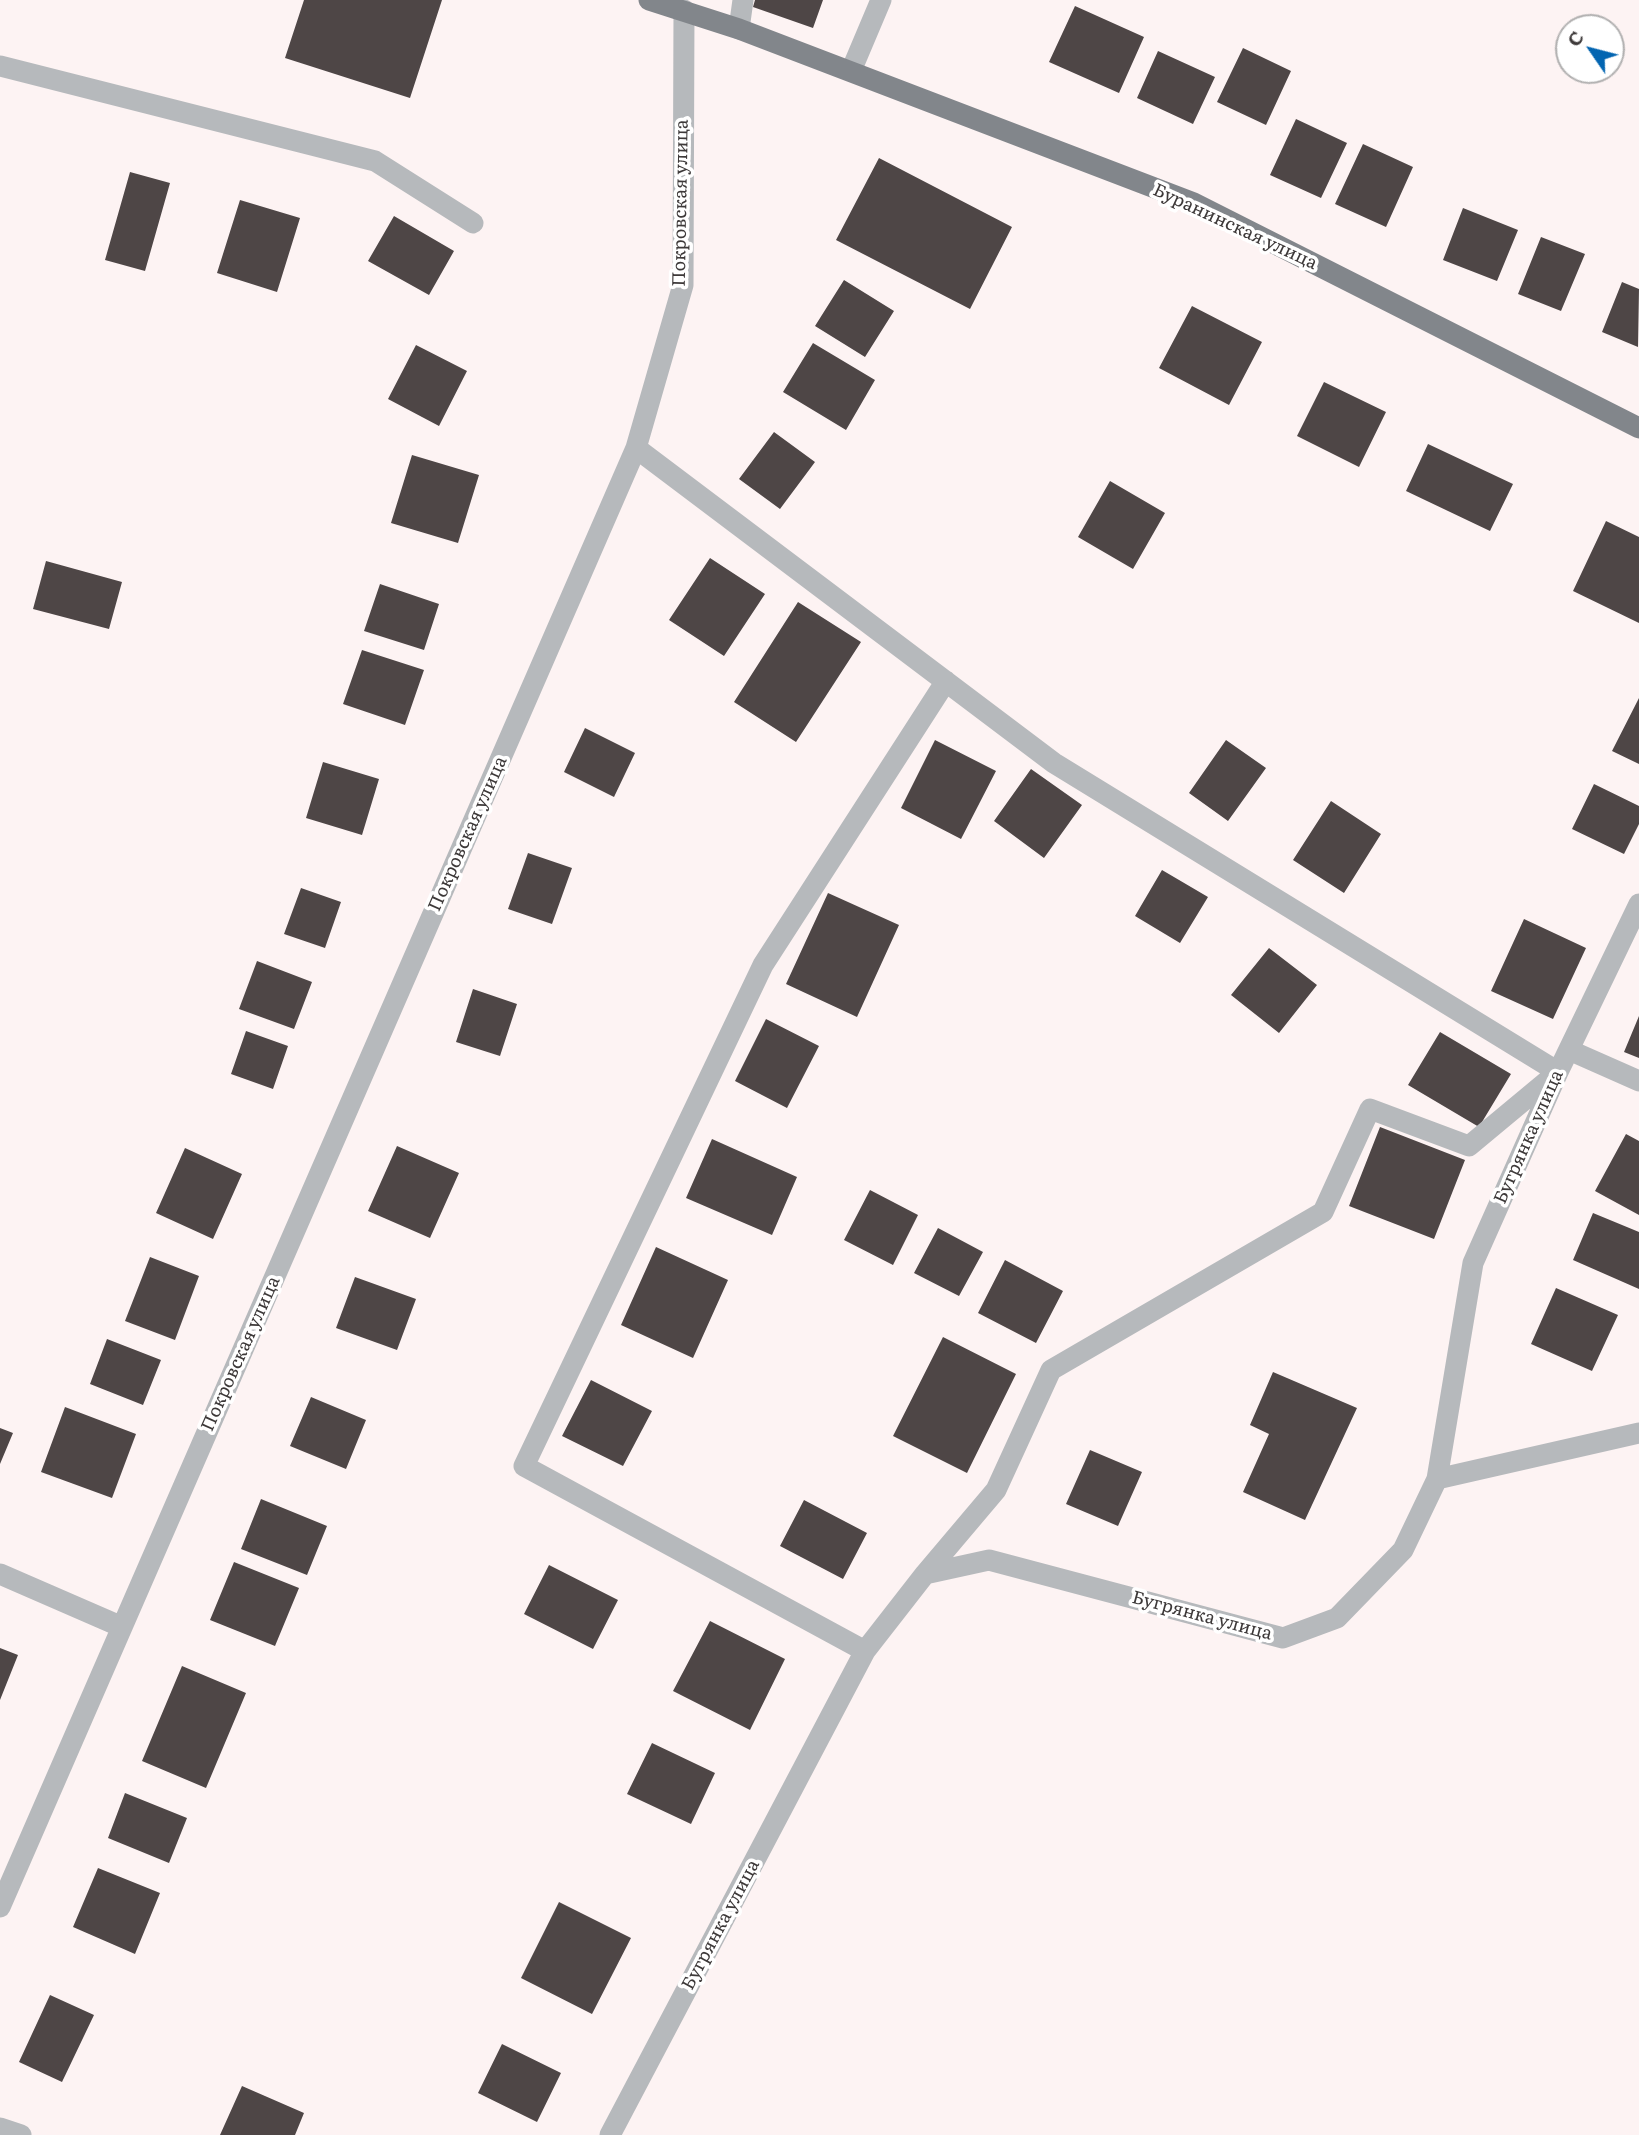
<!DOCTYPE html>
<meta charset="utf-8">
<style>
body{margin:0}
#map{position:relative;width:1639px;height:2135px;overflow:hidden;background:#fdf3f3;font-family:Literata,serif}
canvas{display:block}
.north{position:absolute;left:1555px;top:14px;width:70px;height:70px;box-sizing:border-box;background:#fff;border:2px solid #b1b0b0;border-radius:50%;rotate:305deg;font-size:19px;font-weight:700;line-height:28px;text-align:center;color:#3d3939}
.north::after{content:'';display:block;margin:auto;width:24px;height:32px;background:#0365b1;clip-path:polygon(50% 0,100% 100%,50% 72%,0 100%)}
</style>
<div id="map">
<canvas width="1639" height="2135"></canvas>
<div class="north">С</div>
</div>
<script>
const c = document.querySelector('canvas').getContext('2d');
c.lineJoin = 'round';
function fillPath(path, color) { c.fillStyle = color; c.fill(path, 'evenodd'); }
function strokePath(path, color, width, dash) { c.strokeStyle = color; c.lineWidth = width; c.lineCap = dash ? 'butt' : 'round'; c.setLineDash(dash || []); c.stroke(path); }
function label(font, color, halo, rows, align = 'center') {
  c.font = font + ' Literata,serif'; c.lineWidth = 7; c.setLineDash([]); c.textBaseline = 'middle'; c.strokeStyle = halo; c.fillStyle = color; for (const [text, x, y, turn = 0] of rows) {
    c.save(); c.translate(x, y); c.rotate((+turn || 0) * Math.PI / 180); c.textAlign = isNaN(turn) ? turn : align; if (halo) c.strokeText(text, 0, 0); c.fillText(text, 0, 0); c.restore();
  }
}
fillPath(new Path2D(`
 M304,0H442L410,98L285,58Z
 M755,0H823L813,28L753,7Z
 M1075,6L1144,37L1119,93L1049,62Z
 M1243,48L1291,71L1266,125L1217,102Z
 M1158,51L1215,77L1193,124L1137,98Z
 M1296,119L1347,143L1321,198L1270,175Z
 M1363,144L1413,167L1386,227L1335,204Z
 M879,158L1012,227L970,309L836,240Z
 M130,172L170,183L145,271L105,260Z
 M240,200L300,218L277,292L217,273Z
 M1463,208L1518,230L1497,281L1443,260Z
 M394,216L454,251L429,295L368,261Z
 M1541,237L1585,254L1561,311L1518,294Z
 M844,280L894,311L865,357L815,326Z
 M1622,282L1639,289L1638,347L1602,332Z
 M1192,306L1262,342L1229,405L1159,368Z
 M813,343L875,380L846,430L783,392Z
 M416,345L467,371L439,426L388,399Z
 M1324,382L1386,412L1359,467L1297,436Z
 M774,432L815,462L780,509L739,479Z
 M1428,444L1513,484L1490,531L1406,491Z
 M412,455L479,475L458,543L391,523Z
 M1110,481L1165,513L1133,569L1078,537Z
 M1606,521L1639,537V623L1573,591Z
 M710,558L765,594L724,656L669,620Z
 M46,561L122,582L109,629L33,609Z
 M380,584L439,604L424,650L364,631Z
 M798,602L861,642L796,742L734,702Z
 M362,650L424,670L405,725L343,704Z
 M1639,698V764L1612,751Z
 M585,728L635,753L614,797L564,772Z
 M935,740L996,771L961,839L901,808Z
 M1226,740L1266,768L1228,821L1189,793Z
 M323,762L379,779L362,835L306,818Z
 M1031,769L1082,805L1044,858L994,821Z
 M1594,784L1639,806V824L1624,854L1572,829Z
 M1331,801L1381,834L1344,893L1293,860Z
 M528,853L572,868L552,924L508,909Z
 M1162,870L1208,897L1180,943L1135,916Z
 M301,888L341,902L325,948L284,934Z
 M828,893L899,925L857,1017L786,984Z
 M1524,919L1586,948L1553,1019L1491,991Z
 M1269,948L1317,985L1279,1033L1231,995Z
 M257,961L312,982L294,1029L239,1009Z
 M473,989L517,1004L500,1056L456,1042Z
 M1639,1016V1058L1624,1052Z
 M766,1019L819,1046L787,1108L735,1081Z
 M246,1031L288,1046L273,1089L231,1074Z
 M1440,1032L1511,1074L1479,1127L1408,1085Z
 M1380,1127L1465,1160L1434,1239L1349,1206Z
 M1626,1134L1639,1141V1215L1595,1191Z
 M712,1139L797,1177L772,1235L686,1198Z
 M397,1146L459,1173L430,1238L368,1211Z
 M185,1148L242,1174L213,1239L156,1213Z
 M870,1190L918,1215L893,1265L844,1240Z
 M1593,1213L1639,1232V1289L1573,1260Z
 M938,1228L983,1252L959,1296L914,1273Z
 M656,1247L728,1280L693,1358L621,1325Z
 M150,1257L199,1276L175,1340L125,1321Z
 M1005,1260L1063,1291L1036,1343L978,1313Z
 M355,1277L416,1299L397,1350L336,1328Z
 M1556,1288L1618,1315L1592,1371L1531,1344Z
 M943,1337L1016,1374L967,1473L893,1436Z
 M107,1339L161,1360L143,1405L90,1384Z
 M1273,1372L1357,1408L1305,1520L1243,1492L1269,1434L1250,1425Z
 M591,1380L652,1411L623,1466L562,1436Z
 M311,1397L366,1420L346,1469L290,1446Z
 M65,1407L136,1434L112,1498L41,1472Z
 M0,1428L13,1433L0,1464Z
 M1090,1450L1142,1472L1118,1526L1066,1504Z
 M261,1499L327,1526L307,1575L241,1549Z
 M804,1500L867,1533L843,1579L780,1546Z
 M234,1562L299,1588L275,1646L210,1620Z
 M549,1565L618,1600L593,1649L524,1614Z
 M710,1621L785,1659L750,1730L673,1691Z
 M0,1648L18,1655L0,1700Z
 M182,1666L246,1693L206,1788L142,1761Z
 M652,1743L715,1773L691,1824L627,1794Z
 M125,1793L187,1818L169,1863L108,1838Z
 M98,1868L160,1893L135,1954L73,1927Z
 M559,1902L631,1938L592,2014L521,1978Z
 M50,1995L94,2015L62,2082L19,2062Z
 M502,2044L561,2073L537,2122L478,2093Z
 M242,2086L304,2113L295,2135H220Z`), '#4e4646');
strokePath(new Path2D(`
 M739,29L743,0
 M0,66L375,161L473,223
 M851,71L881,0
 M636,448L1054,763L1558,1072L1469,1146L1370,1109L1323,1212L1051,1370L996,1490L925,1574
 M1569,1050L1639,1081
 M1437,1479L1639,1433
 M0,1574L122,1627
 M865,1651L524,1466L763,965L946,681
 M0,1907L636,448L683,285L684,10
 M0,2128L21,2135
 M610,2135L865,1651L925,1574L989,1560L1283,1638L1337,1618L1403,1550L1437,1479L1473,1263L1558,1072L1639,904`), '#b6b9bc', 21);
strokePath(new Path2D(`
 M649,0L739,29L1194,203L1639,428`), '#82868b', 21);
label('18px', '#3d3939', '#fff', [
 ["Покровская улица",681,203,-89],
 ["Буранинская улица",1235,227,25],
 ["Покровская улица",468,834,-66],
 ["Бугрянка улица",1529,1137,-66],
 ["Покровская улица",241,1354,-66],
 ["Бугрянка улица",1202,1616,15],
 ["Бугрянка улица",721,1925,-62]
]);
</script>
